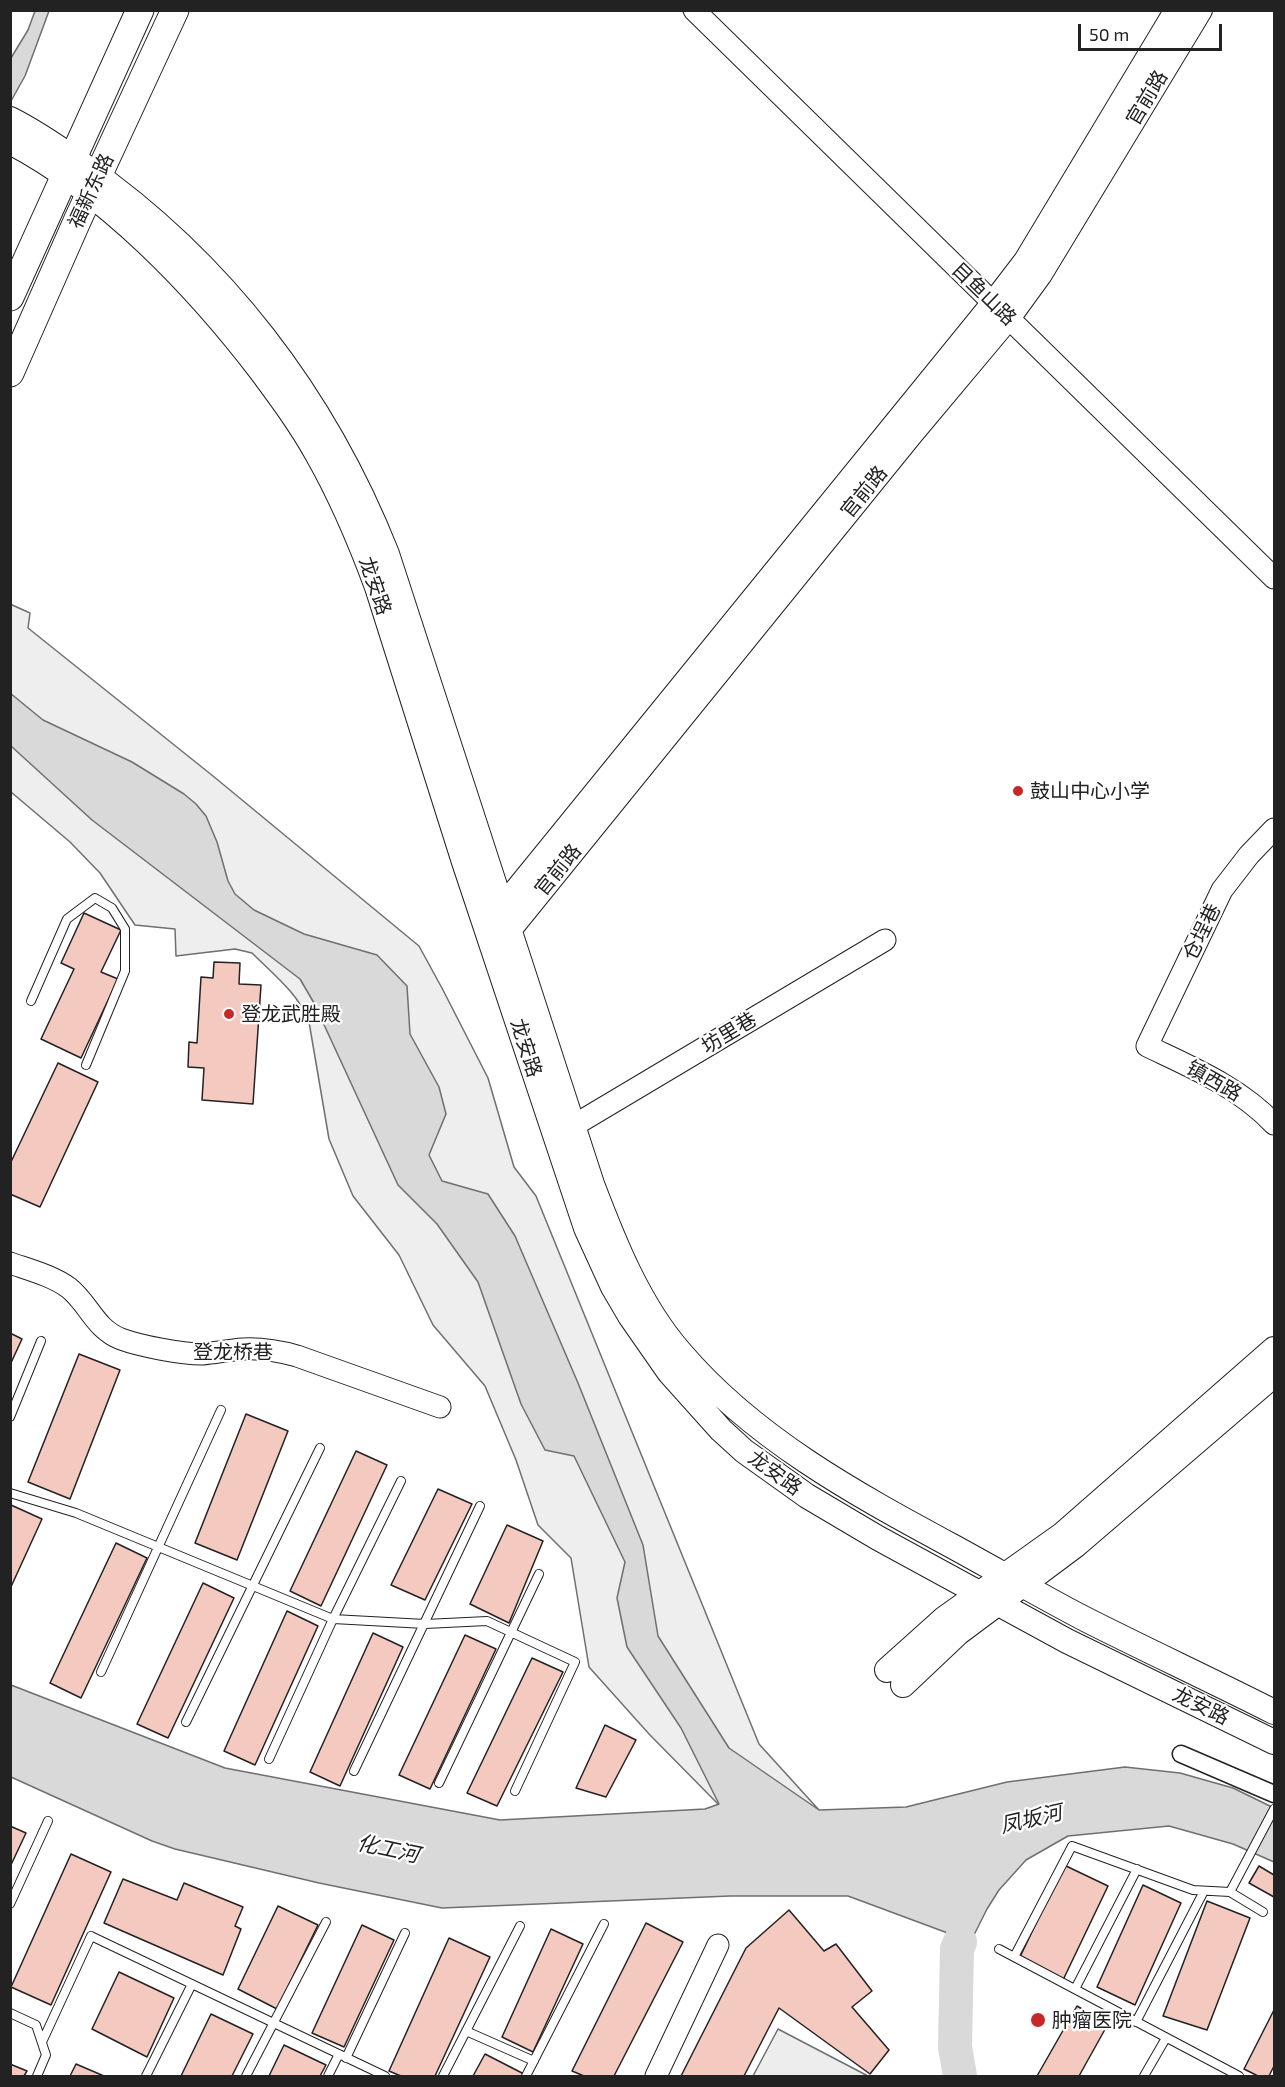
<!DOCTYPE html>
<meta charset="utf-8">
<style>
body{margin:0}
#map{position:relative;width:1285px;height:2087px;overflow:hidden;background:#fff;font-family:"Exo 2",sans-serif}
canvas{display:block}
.frame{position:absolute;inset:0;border:12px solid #222;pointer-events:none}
.scale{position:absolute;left:1078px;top:24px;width:144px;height:27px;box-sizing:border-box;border:3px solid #222;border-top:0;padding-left:8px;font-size:18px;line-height:21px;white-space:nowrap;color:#222;-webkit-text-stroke:4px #fff;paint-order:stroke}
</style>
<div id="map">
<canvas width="1285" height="2087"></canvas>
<div class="frame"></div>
<div class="scale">50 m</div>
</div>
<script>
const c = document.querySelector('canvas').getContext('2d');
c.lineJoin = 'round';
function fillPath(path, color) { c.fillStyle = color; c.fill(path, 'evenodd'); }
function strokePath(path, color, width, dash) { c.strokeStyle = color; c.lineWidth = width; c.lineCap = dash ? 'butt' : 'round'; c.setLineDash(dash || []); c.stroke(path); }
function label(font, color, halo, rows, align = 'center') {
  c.font = font + ' "Exo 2","Noto Sans SC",sans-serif'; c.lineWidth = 4.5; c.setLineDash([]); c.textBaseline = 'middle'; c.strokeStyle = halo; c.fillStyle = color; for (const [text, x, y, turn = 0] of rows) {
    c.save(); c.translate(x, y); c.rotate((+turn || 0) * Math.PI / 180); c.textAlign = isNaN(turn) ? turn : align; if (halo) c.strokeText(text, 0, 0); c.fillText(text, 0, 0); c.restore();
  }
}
const green = new Path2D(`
 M10,604L30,613L28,628L213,776L419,946L443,990L488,1078L514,1167L536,1196L759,1744L819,1810L719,1805L649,1734L589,1667L571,1558L538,1525L516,1460L485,1386L433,1325L399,1255L353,1196L329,1139L309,1022C298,993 274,975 252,953L235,949L176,956L175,929L135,925L100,873L70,842L11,792Z`);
fillPath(green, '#eee');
strokePath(green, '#6f6f6f', 1.5);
const parking = new Path2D(`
 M778,2029L868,2076H753Z`);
fillPath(parking, '#ededed');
strokePath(parking, '#6f6f6f', 1.5);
const water = new Path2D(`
 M35,11H49L25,76L11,101V58L28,30Z
 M10,693L43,720L132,762L184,794L196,804L206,816L217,842L228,881L235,894L254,910L304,934L377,955L407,986L410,1034L439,1087L446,1114L429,1155L442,1181L488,1194L515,1236L578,1383L643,1545L658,1636L729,1748L819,1810L906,1807L1007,1782L1125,1767L1180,1773L1233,1788L1274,1808V1862L1233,1844L1169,1826L1068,1836L1026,1860L999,1890L987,1909L971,1941L955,1993L968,2076H955L942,1993L953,1935L848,1896H730L442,1908L319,1883L175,1849L152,1841L11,1777V1685L225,1768L500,1820L705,1809L719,1804L681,1728L627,1647L617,1598L625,1562L574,1456L545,1450L521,1404L478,1282L437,1224L398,1185L314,1003L300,979L92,820L11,746Z`);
fillPath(water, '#d9d9d9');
strokePath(water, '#6f6f6f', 1.5);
strokePath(new Path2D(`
 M960,1942L957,1949L955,2047L960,2076`), '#d9d9d9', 34);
const building = new Path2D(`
 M84,913L121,930L101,972L118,979L81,1058L41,1039L74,969L61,963Z
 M214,962L240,963L239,984L261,985L253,1104L202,1100L204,1068L188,1067L189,1042L197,1043L201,977L213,978Z
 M58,1063L98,1082L40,1207L10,1194V1164Z
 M10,1333L22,1339L10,1365Z
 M79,1354L120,1370L70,1499L28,1482Z
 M246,1414L288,1431L237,1560L195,1543Z
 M356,1451L387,1465L321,1606L290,1591Z
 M438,1489L472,1504L425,1600L391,1585Z
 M11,1505L42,1519L10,1589V1507Z
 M507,1525L543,1541L509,1623L470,1604Z
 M116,1543L147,1558L81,1698L50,1683Z
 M203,1583L234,1598L168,1738L137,1724Z
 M287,1611L318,1626L255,1765L224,1751Z
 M373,1633L403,1647L340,1786L310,1772Z
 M465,1635L496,1649L430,1789L399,1775Z
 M532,1658L563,1672L497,1806L467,1793Z
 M605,1725L636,1740L606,1797L576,1788Z
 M10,1826L26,1833L10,1867Z
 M71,1854L111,1872L51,2005L11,1987Z
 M1064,1865L1108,1886L1063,1980L1019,1959Z
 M1259,1866L1274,1875V1897L1249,1883Z
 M123,1879L177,1900L184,1883L243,1907L235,1926L241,1929L223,1975L104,1923Z
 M1143,1885L1181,1903L1135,2005L1097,1987Z
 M1207,1901L1250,1918L1207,2030L1163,2016Z
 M278,1906L318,1925L277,2009L238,1989Z
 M789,1910L824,1951L836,1944L872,1991L852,2007L889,2050L870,2074L779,2008L744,2076H681L746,1948Z
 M646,1923L683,1942L614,2076H584L572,2071Z
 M362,1925L394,1940L344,2047L312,2033Z
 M551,1929L583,1944L533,2052L502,2037Z
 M449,1938L490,1957L435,2076H401L389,2071Z
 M119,1972L174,1998L147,2057L92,2029Z
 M1077,2006L1108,2024L1079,2076H1037Z
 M1274,2010V2066L1269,2076H1258L1244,2069Z
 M211,2014L253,2034L232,2076H181Z
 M284,2045L326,2065L320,2076H269Z
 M485,2054L524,2074L523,2076H473Z
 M10,2064L27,2071L24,2076H10Z
 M76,2064L104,2076H70Z`);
fillPath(building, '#f3c9c0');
strokePath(building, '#222', 1.5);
const service = new Path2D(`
 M31,1001L67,919L95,898L112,908L125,929V971L86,1065
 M10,1417L41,1341
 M10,1493L76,1513L333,1619L425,1624L487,1621L575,1662L515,1791
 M101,1672L221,1410
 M186,1722L320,1448
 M269,1759L333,1619L401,1481
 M354,1771L480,1506
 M439,1783L539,1574
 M1230,1892L1274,1809
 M10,1904L48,1821
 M999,1949L1239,2076
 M1014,1957L1072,1846L1193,1890L1230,1892L1263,1912
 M1075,1989L1137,1869
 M10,2013L36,2025L46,2055L37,2076
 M1136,2022L1204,1891
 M466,2031L534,2061
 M42,2042L91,1936L385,2076
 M346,2058L405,1933
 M146,2076L192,1984
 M246,2076L326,1922
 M328,2076L339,2054
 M443,2076L520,1926
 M526,2076L604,1924
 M1144,2076L1166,2038`);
const minor = new Path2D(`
 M1181,1754L1274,1794`);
const tertiary = new Path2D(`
 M694,10L1274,578
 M1274,829L1249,855L1222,890L1147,1046C1193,1068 1239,1087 1274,1124
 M573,1126L885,940
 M10,1263C30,1270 53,1276 69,1288C89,1304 95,1329 121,1339C140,1346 181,1354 202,1354C215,1353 229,1350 243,1349C261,1348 279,1351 297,1356L440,1407
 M656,2076L718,1945`);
const secondary = new Path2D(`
 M10,119C36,132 59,148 83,165C222,262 325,397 387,554L592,1184C614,1242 639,1305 680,1352C753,1438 854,1493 952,1546C996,1570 1039,1595 1083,1618C1146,1650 1211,1680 1274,1712
 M10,142C107,193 195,285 261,371C281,398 301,425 317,454C341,496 360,541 377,587L464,862L586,1228L613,1287L630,1316L669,1372L721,1430L744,1451L807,1496L878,1538L1067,1641L1274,1742
 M494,918L993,304L1026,261L1177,10
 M500,941L910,435L1008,318L1040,274L1200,10
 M887,1670L945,1618L1063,1534L1274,1349
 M903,1685L958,1633L1076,1545L1274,1375`);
const primary = new Path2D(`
 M10,297L140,10
 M10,373L78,219L175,10`);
strokePath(service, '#222', 10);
strokePath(minor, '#222', 19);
strokePath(tertiary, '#222', 23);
strokePath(secondary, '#222', 26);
strokePath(primary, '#222', 29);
strokePath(service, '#fff', 8);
strokePath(minor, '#fff', 16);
strokePath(tertiary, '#fff', 21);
strokePath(secondary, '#fff', 24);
strokePath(primary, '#fff', 27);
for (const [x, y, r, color] of [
 [1018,791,6,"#c62828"],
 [229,1014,6,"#c62828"],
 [1038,2020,8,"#c62828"]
]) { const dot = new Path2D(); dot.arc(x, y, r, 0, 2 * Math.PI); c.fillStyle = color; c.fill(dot); strokePath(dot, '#fff', 2); }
label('20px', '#222', '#fff', [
 ["官前路",1147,98,-59],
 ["福新东路",91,191,-65],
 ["目鱼山路",984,294,44],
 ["官前路",864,492,-51],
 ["龙安路",375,586,71],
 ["官前路",558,870,-51],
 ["仓埕巷",1202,932,-64],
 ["坊里巷",729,1033,-31],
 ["龙安路",526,1048,72],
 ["镇西路",1214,1081,30],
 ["登龙桥巷",233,1352],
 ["龙安路",775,1473,36],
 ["龙安路",1201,1706,26]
]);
label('20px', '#222', '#fff', [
 ["鼓山中心小学",1030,791],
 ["登龙武胜殿",241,1014],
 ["肿瘤医院",1052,2020]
], 'left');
label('italic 21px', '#222', '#fff', [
 ["凤坂河",1031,1819,-13],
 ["化工河",388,1849,12]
]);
</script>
